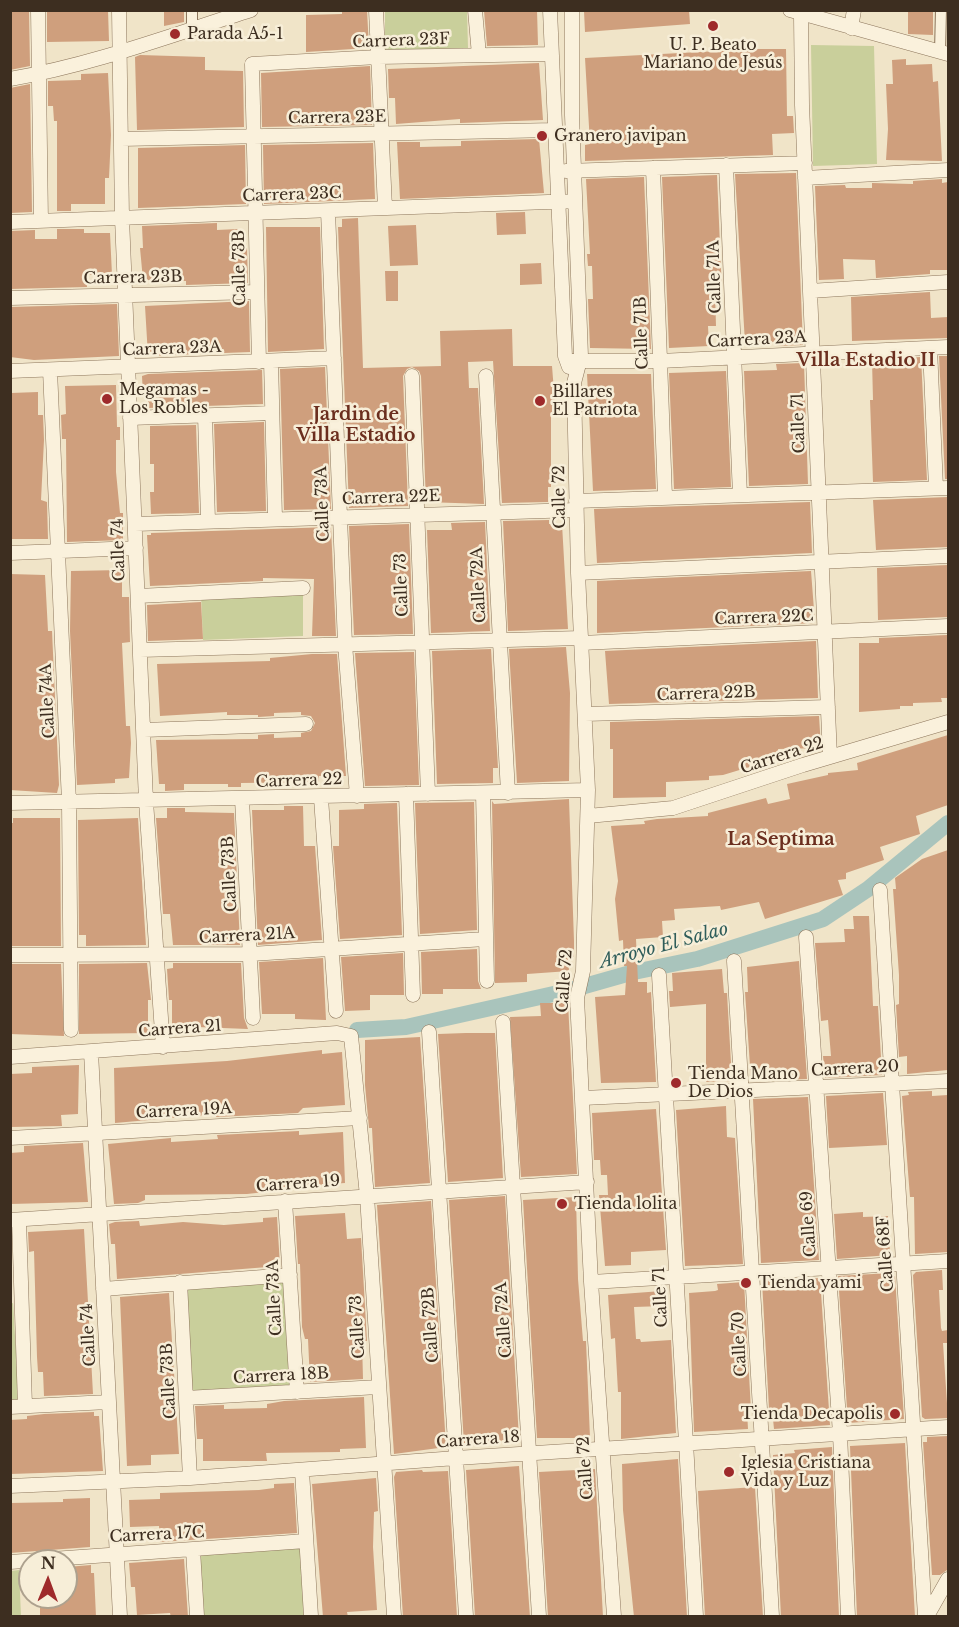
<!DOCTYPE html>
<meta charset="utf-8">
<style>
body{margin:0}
#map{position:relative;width:959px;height:1627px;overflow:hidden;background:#f0e4c8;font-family:"Libre Baskerville",serif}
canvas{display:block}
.frame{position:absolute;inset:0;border:12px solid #3d2e20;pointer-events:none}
.north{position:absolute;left:18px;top:1549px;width:60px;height:60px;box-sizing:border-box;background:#f7eed8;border:2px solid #ada18e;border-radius:50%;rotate:1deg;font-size:16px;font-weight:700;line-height:24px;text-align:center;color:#3d2e20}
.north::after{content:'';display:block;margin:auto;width:21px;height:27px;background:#9e2a2b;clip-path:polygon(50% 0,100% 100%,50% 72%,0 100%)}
</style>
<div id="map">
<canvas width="959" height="1627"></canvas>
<div class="frame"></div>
<div class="north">N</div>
</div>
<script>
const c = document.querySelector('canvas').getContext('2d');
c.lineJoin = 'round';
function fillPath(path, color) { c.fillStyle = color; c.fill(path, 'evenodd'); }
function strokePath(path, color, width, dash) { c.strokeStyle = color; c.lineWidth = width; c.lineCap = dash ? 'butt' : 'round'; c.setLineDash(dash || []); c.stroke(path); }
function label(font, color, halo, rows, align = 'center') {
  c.font = font + ' "Libre Baskerville",serif'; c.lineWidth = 5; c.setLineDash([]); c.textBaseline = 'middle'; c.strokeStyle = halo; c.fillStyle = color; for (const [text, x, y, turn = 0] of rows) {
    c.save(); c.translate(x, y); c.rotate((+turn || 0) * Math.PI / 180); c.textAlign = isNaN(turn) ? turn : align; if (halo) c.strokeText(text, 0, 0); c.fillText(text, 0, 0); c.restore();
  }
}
fillPath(new Path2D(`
 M385,11H467L468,48L385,51Z
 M811,45L874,46L877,164L813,166Z
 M303,588V636L203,640L201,594Z
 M286,1280L293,1385L190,1392L183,1287Z
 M13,1303L19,1401L11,1402L10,1304Z
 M302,1547L307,1616H203L199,1554Z
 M19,1570L21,1616H11V1571Z`), '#c9cf9b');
strokePath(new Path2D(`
 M357,1030L406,1027L567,991L634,972L697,959L823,919L868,889L948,823`), '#a9c4bc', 16);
fillPath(new Path2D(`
 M10,10H29L30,66L10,70Z
 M47,10H108L109,41L47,42Z
 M164,10H184V22L164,26Z
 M342,10H367L369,48L306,52V15L342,14Z
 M537,10L538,45L487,46L484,11Z
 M689,10L690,24L585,32L584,11Z
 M908,10H933V35L908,34Z
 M757,49H786L787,116H793L794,133L772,134L773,155L585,161V145L590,144L585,58Z
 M140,55L205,57V70L243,71L244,127L137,130L135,57Z
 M906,59V65L932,64L933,82L938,81L942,161L886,160L888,129L886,84H893L892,60Z
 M539,63L543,120L460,123V119L396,124L395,98H389L388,69Z
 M370,66L372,125L262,127L261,73Z
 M108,73L111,135L109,178H105V204H71V211H57V121H54L53,106H48V81L81,80V74Z
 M30,84L32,212L10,213V88Z
 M539,139L544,193L400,199L397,142H420V147L461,146V141Z
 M373,143L375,199L264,204L263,145Z
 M245,145L246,204L138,208V148Z
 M796,173L803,345L776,346V342L745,343L735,174Z
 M717,175L722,293H715L716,326H708L709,346L669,348L662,177Z
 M644,177L651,349L590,348L588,299H593L592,266H588L587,254H590L586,179Z
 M942,179V183L948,182L947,270H930V274L876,278L875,260L843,259L844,279L819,280L815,186L845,185L846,188H872V183L913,184V181Z
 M525,212L526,234L497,235L496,213Z
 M358,218L363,368L441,366L440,331L512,329L513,366H552L556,417H551V487H548V502L502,503L493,361L468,362L469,388H478L484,504L426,502L421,376L419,371L412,367L407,369L403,376L408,506L349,508L338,227H342V219Z
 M217,223V230L238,229V248H247L248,283L186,285V281L143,280L140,248H143L142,226Z
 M416,225L418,265L390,266L388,226Z
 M266,227H320L324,349L268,352Z
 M57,229H84V233H110L112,275H87V287L10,289V231L35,230V239H57Z
 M541,263L542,284L520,285V264Z
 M385,271H398V301H386Z
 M930,292L931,318L948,317V338L852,341L851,297Z
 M249,301L250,352L148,356L145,306Z
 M117,304L119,356L34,360L10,357V307Z
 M939,356H948V479H945Z
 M921,357L927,480L873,482L870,400H873L872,360Z
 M804,363L808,484L749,486L744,371L777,370L776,364Z
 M325,367L331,509L284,510L280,369Z
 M262,370L263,404L148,408V395H143L142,376L148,374Z
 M726,371L731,487L674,489L669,373Z
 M587,374H651L656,489L593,491Z
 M116,385L117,427H120V440H116V472L120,513H123V540L67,542L66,439H62L61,415L66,414L65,386Z
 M38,392V415H43L44,440L41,500L47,502L48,539H10L11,393Z
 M264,422L266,511L217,512L214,424Z
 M196,425L199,513L151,514L150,492H154V464H150V426Z
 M948,497V547L876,550L873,500Z
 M810,502L812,553L597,563L594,509Z
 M549,520V524H562L568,629L508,631L503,521Z
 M485,522L490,631L431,633L427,530H452L451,523Z
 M409,524L413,634L354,635L349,526Z
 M331,527L336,636H312L314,579L263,578V581L150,586L147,535H151V533Z
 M948,565V617L878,620L877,568Z
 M122,570V597H129L130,642L122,643L126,726H130L131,743L129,778L115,779V783L77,785L70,631L71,571Z
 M811,571L815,623L597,633V581Z
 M10,574L45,575L48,631H52L59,785L57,793L10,790Z
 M201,602L203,639L148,641L147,605Z
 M947,635L948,698H941L942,702L913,703V706H900V709L859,712V643H879V638Z
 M816,641L818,698L609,704L605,651Z
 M566,647L570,693L569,781L517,783L509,649Z
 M491,649L498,768H493V783L437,784L432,651Z
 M414,652L419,785L365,786L355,653Z
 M312,654H337L346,776H319V782L241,783V787H228V784H184V790L165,791V784H159L156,740L258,739V735L274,734V738L301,737V733L311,731L315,723L311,716L301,715V712L274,713V716L258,717V715H227V712L160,716L157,664L270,661V658Z
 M819,716L821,748L778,749L779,758L766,759V762L723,775L709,776V780L666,782V797L613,798V749H610V722Z
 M948,735V805L916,816L920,834L880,847L884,860L846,873V879L838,880L843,895L765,919L759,902L721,910L720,906L674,909L675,920L662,921L663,937L636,939L638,982H647V993L651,992L656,1082L601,1083L595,997L625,995L627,966H624L623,940L619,941L615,899L618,881L611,826L645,824L644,821L657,819L708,816V813L766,798L768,804L790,799L787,784L828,775V773L858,770L857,763Z
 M569,799L574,941V957H568L569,971L527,974V982L495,983L492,801L494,804Z
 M474,802L477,930L420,934L415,803Z
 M397,803L402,935L340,939L333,846H339V810L364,809V804Z
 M284,806H303L304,846H315L322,940L258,945L252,810H284Z
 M167,808H185V812L234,813L240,945H173L170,914H163L156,818H167Z
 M13,818H60L61,946H10V823H13Z
 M138,818L146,945L86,946V935H79L78,820Z
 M948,850V1070L907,1074V1056L899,1057L896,1005L899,1004V975L893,889H896L895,878L922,859Z
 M853,916H869L873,1006H878L882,1075L825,1078L823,1056H831L828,1020L821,1021L815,943L845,942L844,929H854Z
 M477,949L478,981L481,989H443V994H422L421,952Z
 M403,953L404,995H370V1010L345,1011L341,957Z
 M323,958L326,1020L295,1019V1014H262L259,962Z
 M799,961L807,1079L751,1081L745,992H748L747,967Z
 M147,963L151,1000H148V1033L79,1034V964Z
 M173,963H241L244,1018L248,1029L172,1026V1000H169L167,969L173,968Z
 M10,964H61L64,1036L10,1034Z
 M722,969L724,993H727L732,1081L706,1082V1004L670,1007L669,991H673L672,973Z
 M540,1003H568L577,1174L521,1177L510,1017L541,1016Z
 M466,1033H495L503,1178L448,1182L438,1034Z
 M420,1037L430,1183L375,1187L372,1128H369L365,1085V1040Z
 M322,1050V1054L342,1052L345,1105L303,1108L298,1113L216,1117V1114L115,1123L114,1068L227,1061Z
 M79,1065L78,1114L61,1115L62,1126L10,1127V1074L32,1073V1067Z
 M932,1091V1096L948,1095V1252L915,1254L914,1197H910L902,1096L909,1095L908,1092Z
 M883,1093L887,1145L829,1148L826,1096Z
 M808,1097L819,1260L761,1263L753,1099Z
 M726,1106L727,1137L735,1138L743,1264L685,1266L676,1110Z
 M656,1109L666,1250L631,1252V1265L605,1266L599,1195H608L607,1175H601L600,1160H594L592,1113Z
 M299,1131V1135L343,1132L345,1183L300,1186L301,1188L247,1194L145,1195V1200L138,1203L114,1204L108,1144L171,1138V1142L218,1139L217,1135Z
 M83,1143L88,1202L10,1204V1153L24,1152V1146Z
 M505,1196L519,1439L464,1444L449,1200Z
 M576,1197L578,1279L583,1341H586L590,1438H537L523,1200Z
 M431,1201L446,1447L394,1454L377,1205Z
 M863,1212V1217L888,1216L890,1255L837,1259L834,1214Z
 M345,1213L347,1239L361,1238L367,1341H362L363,1379L310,1382L308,1339H305L302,1327L300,1264H298L295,1216Z
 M277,1217L280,1266L117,1279L115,1244H111L109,1224L115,1222L139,1221L140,1226L183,1222L224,1225L263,1222V1218Z
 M84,1229L93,1394L44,1396L43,1372H38L37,1357L34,1251L29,1252L28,1232Z
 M942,1270L943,1290H939L941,1328L942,1331L948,1330V1343H943L948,1418L925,1419L922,1417L913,1275L916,1272Z
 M891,1273V1276H895L904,1419L848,1423L838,1276Z
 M820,1278L830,1425L774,1429L772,1409H769L762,1281Z
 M744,1282L751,1411H747L748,1429L694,1432L689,1293L715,1291L718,1290L717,1284Z
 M662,1291L664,1306L634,1307L636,1339H640L641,1342L671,1340L676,1433L621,1439V1392H618L615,1338L611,1339L608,1295Z
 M169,1293L179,1454L151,1455V1465L127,1466L120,1297Z
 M364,1397L366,1448L340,1449V1452L266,1453L267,1461H203V1439H197L195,1406L224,1405V1409L267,1408V1404L284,1401Z
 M94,1412V1416H99L103,1471L10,1474V1420L27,1419V1416L44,1414Z
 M948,1436L947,1570L940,1575H932L923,1442H927V1437Z
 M905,1443L915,1617H857L850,1446Z
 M832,1447L839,1617H781L773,1455L795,1453L794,1450Z
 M678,1459L687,1617H634L623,1510L622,1464Z
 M519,1466L530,1617H475L466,1470Z
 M595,1469L603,1617H548L539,1472Z
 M422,1470L423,1472L448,1471L457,1617H403L394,1477L396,1472Z
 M376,1478L378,1511L374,1512L373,1547L377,1610L347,1612L348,1617H323L312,1484Z
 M294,1483L297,1533L160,1542L159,1526L130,1527L129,1500L160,1499V1493L259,1490L274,1488V1484Z
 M755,1487L763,1617H705L698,1491Z
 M90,1498V1547L10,1553V1503L63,1502V1499Z
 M184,1559L188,1617H171L170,1613L137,1615L135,1587H131L129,1563Z
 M91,1565V1573H94L96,1617H40V1597H66L67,1567Z`), '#cf9f7d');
const pedestrian = new Path2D(`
 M192,10V28
 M940,52L941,10`);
const minor = new Path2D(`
 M38,10L41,221
 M119,10L122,218L146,801L163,1047
 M376,10L385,208
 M475,10L479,55
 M550,10L565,356L569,367
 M572,10V115L581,356L574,383L578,573L588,790L583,971L577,998L591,1282L614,1616
 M790,10L948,54
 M801,16L802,105L830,757
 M851,28L854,10
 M10,79C92,65 172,35 251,10
 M121,139L554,130
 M726,165L740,495
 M653,168L665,497
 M566,171L805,163
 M805,178L948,170
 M328,211L345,644L357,796
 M10,222L575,201
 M810,291L948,282
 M10,298L257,292
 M930,348L936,488
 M271,361L275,518
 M567,361H660L948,347
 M259,362L252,64L378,57L551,54
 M50,370L69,802L71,1030
 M10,371L334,358
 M412,376L428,794
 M486,376L508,793
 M205,415L208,521
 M130,418L272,413
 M576,501L948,488
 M135,524L576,510
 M10,553L136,548
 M578,573L948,556
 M138,596L303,588
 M581,643L948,626
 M140,650L581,638
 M585,714L828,707
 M144,730L306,724
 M483,793L487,981
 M406,794L413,995
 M321,798L336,1011
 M242,799L253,1018
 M10,803L588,790
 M588,816L673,808L803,765L948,722
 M880,890L925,1616
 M806,937L840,1434L848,1616
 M10,955L251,954L485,939
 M734,961L772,1616
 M659,975L696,1616
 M503,1022L539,1616
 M429,1032L466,1616
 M91,1052L120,1616
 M10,1057L337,1033L351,1036L367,1196L394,1616
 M583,1098L948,1081
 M10,1138L360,1118
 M285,1201L297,1392
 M10,1220L587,1182
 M19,1220L25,1406
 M180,1282L190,1478
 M591,1282L948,1261
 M103,1289L290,1275
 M186,1398L378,1387
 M10,1407L108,1402
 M302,1471L311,1616
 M10,1486L190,1478L456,1458L948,1427
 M193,1550L197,1616
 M10,1562L306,1541
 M927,1616L948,1579`);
strokePath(pedestrian, '#8d765c', 12);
strokePath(minor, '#8d765c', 15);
strokePath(pedestrian, '#faf1dc', 10);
strokePath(minor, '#faf1dc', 14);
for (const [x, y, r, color] of [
 [713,26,6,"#9e2a2b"],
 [175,34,6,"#9e2a2b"],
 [542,136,6,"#9e2a2b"],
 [107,399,6,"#9e2a2b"],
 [540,401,6,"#9e2a2b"],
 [676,1083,6,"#9e2a2b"],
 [562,1204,6,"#9e2a2b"],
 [746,1283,6,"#9e2a2b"],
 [895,1414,6,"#9e2a2b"],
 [729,1472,6,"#9e2a2b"]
]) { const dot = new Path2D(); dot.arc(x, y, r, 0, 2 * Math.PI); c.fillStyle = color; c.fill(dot); strokePath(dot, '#f7eed8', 2); }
label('16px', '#3d2e20', '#f7eed8', [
 ["Parada A5-1",187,34],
 ["U. P. Beato",713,45,"center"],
 ["Mariano de Jesús",713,63,"center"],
 ["Granero javipan",554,136],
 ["Megamas -",119,390],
 ["Los Robles",119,408],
 ["Billares",552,392],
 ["El Patriota",552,410],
 ["Tienda Mano",688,1074],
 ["De Dios",688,1092],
 ["Tienda lolita",574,1204],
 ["Tienda yami",758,1283],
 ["Tienda Decapolis",883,1414,"right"],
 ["Iglesia Cristiana",741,1463],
 ["Vida y Luz",741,1481]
], 'left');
label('16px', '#3d2e20', '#f7eed8', [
 ["Carrera 23F",401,41,-2],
 ["Carrera 23E",337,118,-1],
 ["Carrera 23C",292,195,-2],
 ["Calle 73B",240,268,-91],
 ["Calle 71A",715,277,-92],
 ["Carrera 23B",133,278,-1],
 ["Calle 71B",642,333,-92],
 ["Carrera 23A",757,340,-3],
 ["Carrera 23A",172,349,-2],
 ["Calle 71",799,423,-92],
 ["Calle 72",560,497,-91],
 ["Carrera 22E",391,498,-2],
 ["Calle 73A",323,504,-92],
 ["Calle 74",119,550,-92],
 ["Calle 73",402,585,-92],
 ["Calle 72A",479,585,-93],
 ["Carrera 22C",764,618,-2],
 ["Carrera 22B",706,694,-2],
 ["Calle 74A",48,701,-93],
 ["Carrera 22",782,756,-18],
 ["Carrera 22",299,781,-2],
 ["Calle 73B",230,874,-93],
 ["Carrera 21A",247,936,-3],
 ["Calle 72",565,981,-86],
 ["Carrera 21",180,1029,-4],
 ["Carrera 20",855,1069,-3],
 ["Carrera 19A",184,1111,-3],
 ["Carrera 19",298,1184,-4],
 ["Calle 69",809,1224,-94],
 ["Calle 68F",886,1254,-94],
 ["Calle 71",661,1297,-93],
 ["Calle 73A",275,1298,-93],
 ["Calle 72A",504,1320,-94],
 ["Calle 72B",431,1325,-94],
 ["Calle 73",358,1327,-93],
 ["Calle 74",89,1335,-93],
 ["Calle 70",740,1344,-93],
 ["Carrera 18B",281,1376,-3],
 ["Calle 73B",169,1381,-93],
 ["Carrera 18",478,1440,-4],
 ["Calle 72",586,1468,-94],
 ["Carrera 17C",157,1535,-3]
]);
label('bold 18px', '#6b2e1e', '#f7eed8', [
 ["Villa Estadio II",866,361],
 ["Jardin de",356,415],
 ["Villa Estadio",356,436],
 ["La Septima",781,840]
]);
label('italic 18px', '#2f5d5a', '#f7eed8', [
 ["Arroyo El Salao",664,946,-15]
]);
</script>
